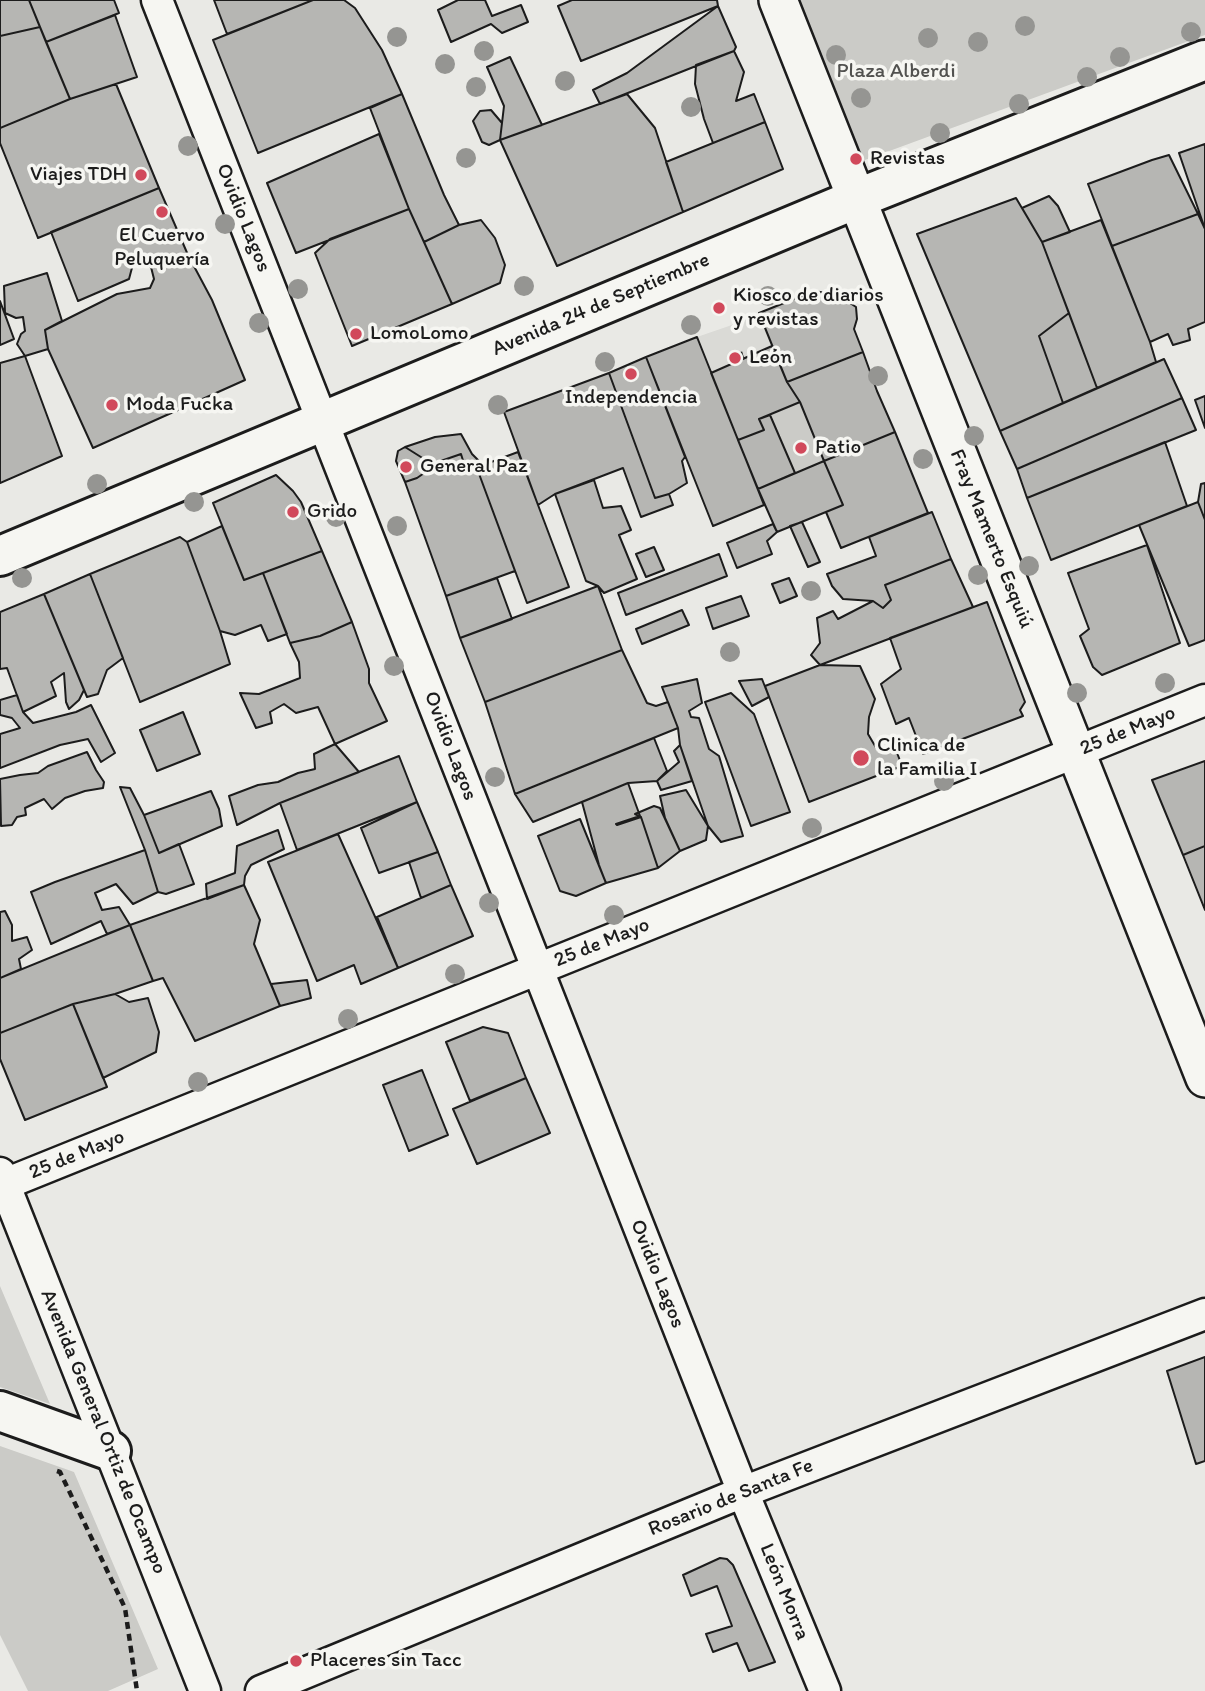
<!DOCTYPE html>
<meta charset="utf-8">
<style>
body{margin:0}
canvas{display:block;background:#e9e9e5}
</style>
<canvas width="1205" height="1691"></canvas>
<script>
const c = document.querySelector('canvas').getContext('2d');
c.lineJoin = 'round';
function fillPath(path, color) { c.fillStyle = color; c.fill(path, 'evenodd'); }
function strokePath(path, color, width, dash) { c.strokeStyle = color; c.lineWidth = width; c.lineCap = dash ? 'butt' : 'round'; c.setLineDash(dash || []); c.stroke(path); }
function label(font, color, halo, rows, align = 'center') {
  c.font = font + ' Itim,sans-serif'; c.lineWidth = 7; c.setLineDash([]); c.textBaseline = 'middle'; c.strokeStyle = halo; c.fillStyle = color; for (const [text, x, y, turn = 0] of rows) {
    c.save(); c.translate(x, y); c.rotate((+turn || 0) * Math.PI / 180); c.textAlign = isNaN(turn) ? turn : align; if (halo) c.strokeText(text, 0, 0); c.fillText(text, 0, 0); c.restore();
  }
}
fillPath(new Path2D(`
 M759,313L787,382L800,402L843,505L777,532L764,505L697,337L729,326Z`), '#dadad6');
fillPath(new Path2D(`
 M792,0H1205V35L854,164Z
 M800,402L824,461L795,473L770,415Z
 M0,1286L50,1404L0,1387Z
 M0,1446L74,1472L158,1669L108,1691H28L0,1635Z`), '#cbcbc7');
const building = new Path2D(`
 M0,0H29L40,27L0,36Z
 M29,0H114L119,13L46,42Z
 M214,0H313L227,34Z
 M313,0H344L355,8L382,50L402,94L258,153L213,40Z
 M458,0H485L492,16L521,5L528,22L502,33L491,24L451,42L438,10Z
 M572,0H717L718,6L581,61L558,6Z
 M718,6L736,47L734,51L600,104L593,90L627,73Z
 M115,15L137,77L70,99L46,42Z
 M40,27L70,99L0,128V36Z
 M734,51L744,72L736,101L754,94L765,122L713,143L704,119L695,84L696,65Z
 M510,57L542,125L500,140L504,106L487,67Z
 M116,84L159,188L38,238L0,143V128L70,99Z
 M402,94L444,195L459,225L424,242L409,209L370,108Z
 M627,94L655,128L683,212L557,266L500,140Z
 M491,110L502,123L500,140L489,145L482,142L473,121L480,111Z
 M765,122L783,169L683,212L666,162Z
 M379,134L409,209L296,253L267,183Z
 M1205,144V229L1179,153Z
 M1169,155L1198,214L1112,246L1088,184L1152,160Z
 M159,188L188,255L151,267L133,264L129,279L78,301L51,232Z
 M1049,196L1058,206L1070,232L1042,242L1022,208Z
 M1016,198L1042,242L1069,313L1039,336L1063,403L1000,431L917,234Z
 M409,209L452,304L352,346L315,253L330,239Z
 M1198,214L1205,229V322L1188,329L1190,340L1173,345L1168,334L1150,342L1112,246Z
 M481,220L495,238L505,265L500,283L452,304L424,242L459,225Z
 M1101,220L1150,342L1156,362L1097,388L1042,242Z
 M188,255L212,300L245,380L93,448L48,349L45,330L117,294L150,288L154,279L151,267Z
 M47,273L62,321L45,330L48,349L25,356L17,344L21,334L25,331L23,317L16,318L5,313L4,286Z
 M814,291L838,295L856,307L857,319L854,329L863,352L787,382L759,313Z
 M0,301L14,339L0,345Z
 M1069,313L1097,388L1063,403L1039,336Z
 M697,337L764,505L713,526L646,357Z
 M772,346L787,382L800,402L759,419L764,430L738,440L711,373Z
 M863,352L877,391L895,432L824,461L800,402L787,382Z
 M25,356L62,456L0,483V363Z
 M646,357L685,457L682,461L687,483L669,494L655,498L609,373Z
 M1164,359L1182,398L1017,469L1000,431Z
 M609,373L655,498L669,494L673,505L641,517L623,468L555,494L538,505L504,412Z
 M1205,396V428L1195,400Z
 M1182,398L1196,430L1027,498L1017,469Z
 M770,415L795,473L758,489L738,440L764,430L759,419Z
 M895,432L928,513L841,548L826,512L843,505L824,461Z
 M461,434L472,454L483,465L475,463L465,467L461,454L432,464L405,447L435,437Z
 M1165,442L1187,506L1051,560L1027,498Z
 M405,447L432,464L430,469L417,478L405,482L396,461L398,451Z
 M518,452L569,587L527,603L475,463L483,465Z
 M461,454L465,467L475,463L515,571L446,596L405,482L417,478L430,469L432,464Z
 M824,461L843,505L777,532L758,489Z
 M276,475L293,491L301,502L322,551L244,580L213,503Z
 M594,480L603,508L621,506L631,530L619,535L637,579L604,593L598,586L586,581L555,494Z
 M1205,483V520L1198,502L1201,484Z
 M1198,502L1205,520V640L1189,646L1139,525Z
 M932,512L951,559L885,585L891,600L883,608L873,601L843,599L832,586L827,574L876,556L869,537Z
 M802,522L820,562L808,567L790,526Z
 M773,524L777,532L767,541L772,554L737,568L727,543Z
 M222,526L244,580L263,573L287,634L268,641L261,625L235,635L220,631L187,542Z
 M180,537L187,542L220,631L230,664L140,702L90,574Z
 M1147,545L1180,643L1102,675L1093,667L1080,636L1089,629L1068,573Z
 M654,547L664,570L646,577L636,554Z
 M322,551L352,622L320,636L290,643L263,573Z
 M719,554L727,576L626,615L618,593Z
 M951,559L973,607L820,665L811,655L820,643L817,618L833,611L838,619L873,601L883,608L891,600L885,585Z
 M90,574L123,658L107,670L98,694L87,697L44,594Z
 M497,578L512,619L460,638L446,596Z
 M789,578L797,596L780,603L772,584Z
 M598,586L622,650L485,702L460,638Z
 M44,594L84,690L79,700L69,709L66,702L64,673L51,682L56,696L23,712L7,668L0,669V612Z
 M741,596L749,616L713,629L706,608Z
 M987,602L1025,702L1020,710L1023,716L923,754L909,718L896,724L881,684L901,669L890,638Z
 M682,610L689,625L642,644L636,629Z
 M352,622L369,669V683L387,721L335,744L318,707L296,713L284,704L270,712L272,723L256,728L240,693L259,694L300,678L299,662L290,643L320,636Z
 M622,650L647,703L656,706L668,702L678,728L515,794L485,702Z
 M820,665L860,666L875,699L869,717L868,734L878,751L896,750L902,766L809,802L765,686Z
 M697,679L702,703L689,711L691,717L699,718L709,749L719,756L743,836L721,842L708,826L680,745L678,728L662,687Z
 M762,679L769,697L752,706L739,681Z
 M731,693L754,714L790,812L751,826L705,702Z
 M17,695L23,712L33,723L76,712L91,705L115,753L101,762L88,739L60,745L0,768V734L20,728L12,718L0,715V700Z
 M183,712L200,754L157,771L140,730Z
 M654,738L667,771L657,781L628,783L533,822L515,794Z
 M335,744L359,772L280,803L237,825L229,796L258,785L278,782L298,773L315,769L314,754Z
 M680,745L692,781L661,790L657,781L679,762L674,751Z
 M87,752L96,770L104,782L103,788L85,791L65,798L52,809L44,799L25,808L26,815L17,817L12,825L1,826L0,779L20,775L38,773L48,766Z
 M399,756L417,802L297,850L280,803Z
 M1205,761V846L1183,855L1152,780Z
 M628,783L640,816L616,824L617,825L641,817L658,868L606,883L599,865L582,802Z
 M120,787L130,788L144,815L159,853L179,844L194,884L166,894L158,892L145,850Z
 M686,790L708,826L706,840L680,851L665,818L660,796Z
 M211,791L219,809L222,826L159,853L144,815Z
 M417,802L438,852L379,873L361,828Z
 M654,806L660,808L680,851L658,868L641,817L635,814Z
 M580,819L606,883L576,896L560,891L538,836Z
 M278,830L284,849L251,865L245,876L244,885L207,899L206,884L235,873L237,846Z
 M338,834L398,968L361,984L354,965L317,981L268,862Z
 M1205,846V910L1183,855Z
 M145,850L158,892L133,904L116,884L95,893L102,910L119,907L130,925L107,934L101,921L51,944L31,892L55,882Z
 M438,852L451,885L421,898L409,862Z
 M244,885L260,920L254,944L280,1006L195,1041L163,978L153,981L130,925Z
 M451,885L473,936L398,968L377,917Z
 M5,911L12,925V941L27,937L32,950L19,959L21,969L0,978V912Z
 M130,925L153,981L115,994L73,1004L0,1033V978Z
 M307,980L311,998L280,1006L271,984Z
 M115,994L129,1002L148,998L159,1032L156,1052L103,1078L73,1004Z
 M73,1004L107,1087L25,1120L0,1059V1033Z
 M483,1027L508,1033L526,1078L470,1101L446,1042Z
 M422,1070L448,1135L409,1151L383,1085Z
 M526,1078L550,1133L477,1164L453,1109Z
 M1205,1357V1461L1196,1464L1167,1371Z
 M720,1558L727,1559L733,1565L775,1662L749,1671L737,1643L713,1652L706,1634L732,1626L717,1586L691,1596L683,1575Z`);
fillPath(building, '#b6b6b3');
strokePath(building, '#1c1c1c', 2);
const minor = new Path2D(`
 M157,0L743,1492L825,1691
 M0,1173L205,1691
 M0,1186L1205,700
 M261,1691L743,1492L1205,1314`);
const tertiary = new Path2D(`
 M778,0L1205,1078`);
const secondary = new Path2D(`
 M0,556L856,199L1205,60`);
const primary = new Path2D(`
 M0,1411L111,1451`);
strokePath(minor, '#1c1c1c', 35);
strokePath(tertiary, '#1c1c1c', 42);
strokePath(secondary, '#1c1c1c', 44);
strokePath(primary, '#1c1c1c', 44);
strokePath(new Path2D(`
 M740,352L742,359
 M57,1471L60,1472L125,1608L137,1691`), '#1c1c1c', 4.5, [7, 5]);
strokePath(minor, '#f6f6f2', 30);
strokePath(tertiary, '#f6f6f2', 37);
strokePath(secondary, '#f6f6f2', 38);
strokePath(primary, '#f6f6f2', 38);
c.fillStyle = '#959592';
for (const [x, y] of [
 [1025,26],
 [1191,32],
 [397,37],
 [928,38],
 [978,42],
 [484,51],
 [836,55],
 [1120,57],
 [445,64],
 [1087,77],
 [565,81],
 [476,87],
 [861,98],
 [1019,104],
 [691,107],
 [940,133],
 [188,146],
 [466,158],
 [225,224],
 [524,286],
 [298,289],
 [768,296],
 [259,323],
 [691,325],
 [605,362],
 [878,376],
 [498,405],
 [974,436],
 [923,459],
 [97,484],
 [194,502],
 [336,517],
 [397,526],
 [1029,566],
 [978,575],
 [22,578],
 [811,591],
 [730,652],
 [394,666],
 [1165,683],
 [1077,693],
 [495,777],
 [944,781],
 [812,828],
 [489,903],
 [614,915],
 [455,974],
 [348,1019],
 [198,1082]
]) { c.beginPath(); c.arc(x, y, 10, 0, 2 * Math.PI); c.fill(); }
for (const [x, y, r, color] of [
 [856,159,7,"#d1495b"],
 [141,175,7,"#d1495b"],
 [162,212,7,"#d1495b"],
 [719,308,7,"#d1495b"],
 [356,334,7,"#d1495b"],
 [735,358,7,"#d1495b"],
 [631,374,7,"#d1495b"],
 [112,405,7,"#d1495b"],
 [801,448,7,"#d1495b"],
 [406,467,7,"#d1495b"],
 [293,512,7,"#d1495b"],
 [861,758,9,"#d1495b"],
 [296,1661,7,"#d1495b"]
]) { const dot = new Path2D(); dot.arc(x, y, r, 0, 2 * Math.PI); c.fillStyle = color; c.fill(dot); strokePath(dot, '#f6f6f2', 2.5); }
label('21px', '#51514f', '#f6f6f2', [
 ["Plaza Alberdi",896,72]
]);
label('21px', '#1c1c1c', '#f6f6f2', [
 ["Revistas",870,159],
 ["Viajes TDH",127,175,"right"],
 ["El Cuervo",162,236,"center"],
 ["Peluquería",162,260,"center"],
 ["Kiosco de diarios",733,296],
 ["y revistas",733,320],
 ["LomoLomo",370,334],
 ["León",749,358],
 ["Independencia",631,398,"center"],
 ["Moda Fucka",126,405],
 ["Patio",815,448],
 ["General Paz",420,467],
 ["Grido",307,512],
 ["Clinica de",877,746],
 ["la Familia I",877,770],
 ["Placeres sin Tacc",310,1661]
], 'left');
label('21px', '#1c1c1c', '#f6f6f2', [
 ["Ovidio Lagos",243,218,68],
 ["Avenida 24 de Septiembre",601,305,-23],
 ["Fray Mamerto Esquiú",991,539,68],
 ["25 de Mayo",1128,731,-22],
 ["Ovidio Lagos",450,746,69],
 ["25 de Mayo",602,943,-22],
 ["25 de Mayo",77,1155,-22],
 ["Ovidio Lagos",657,1274,68],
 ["Avenida General Ortiz de Ocampo",103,1432,68],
 ["Rosario de Santa Fe",731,1498,-22],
 ["León Morra",784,1592,68]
]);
</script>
